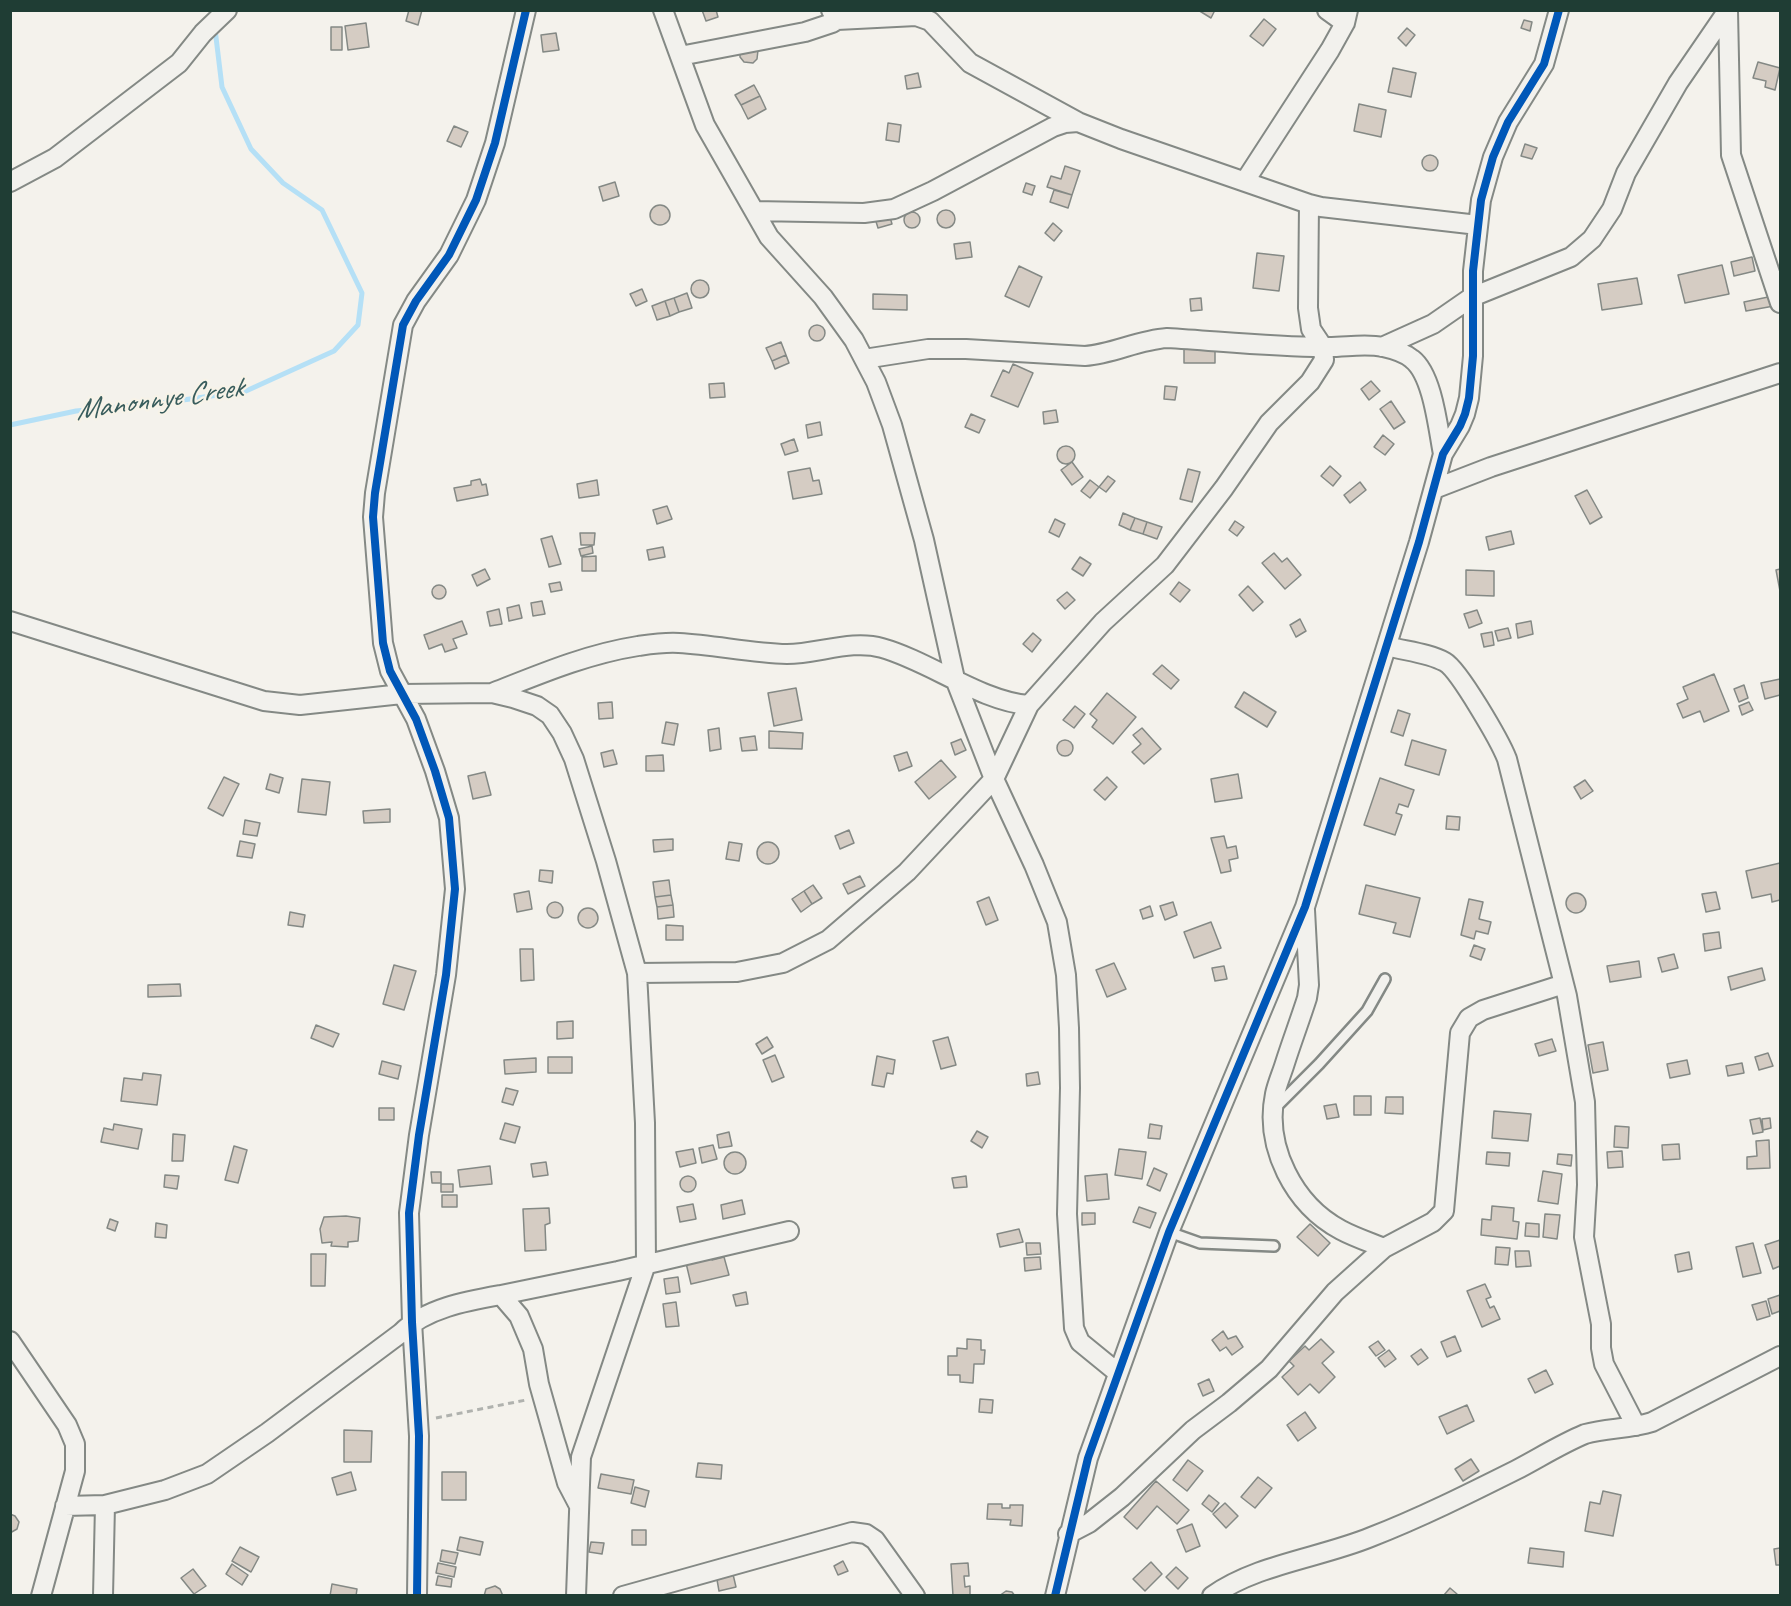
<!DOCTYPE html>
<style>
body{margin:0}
#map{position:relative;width:1791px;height:1606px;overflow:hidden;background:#f4f2ec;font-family:Caveat,sans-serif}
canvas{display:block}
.frame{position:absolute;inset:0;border:12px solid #1f3d34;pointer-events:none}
</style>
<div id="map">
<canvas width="1791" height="1606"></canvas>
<div class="frame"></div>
</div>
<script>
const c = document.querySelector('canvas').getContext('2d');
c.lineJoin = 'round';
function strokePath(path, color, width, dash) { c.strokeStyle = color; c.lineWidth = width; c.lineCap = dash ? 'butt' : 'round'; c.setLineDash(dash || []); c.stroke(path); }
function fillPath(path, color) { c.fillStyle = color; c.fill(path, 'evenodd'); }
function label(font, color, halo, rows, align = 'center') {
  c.font = font + ' Caveat,sans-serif'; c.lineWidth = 4.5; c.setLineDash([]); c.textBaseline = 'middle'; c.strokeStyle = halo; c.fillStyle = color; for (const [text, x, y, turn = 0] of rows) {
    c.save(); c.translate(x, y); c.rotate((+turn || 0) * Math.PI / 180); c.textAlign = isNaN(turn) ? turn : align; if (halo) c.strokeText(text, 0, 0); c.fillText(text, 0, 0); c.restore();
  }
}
strokePath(new Path2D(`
 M10,425L76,411L169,402L246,391L334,351L358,325L362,293L322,210L283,183L251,149L222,87L215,29`), '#b5e0f6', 5);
const building = new Path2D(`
 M409,10H422L418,25L406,21Z
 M702,10H716L718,17L706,21Z
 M1198,10H1215L1211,18Z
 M1264,19L1276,29L1263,46L1250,36Z
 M1524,20L1532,22L1530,31L1521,28Z
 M366,23L369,47L348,50L345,26Z
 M331,27H342V50H331Z
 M1407,28L1415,35L1406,46L1398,38Z
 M556,33L559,50L543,52L541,35Z
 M758,50L757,59L753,63L744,62L740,57V51Z
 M1758,62L1780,68L1775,90L1765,87L1766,81L1753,78Z
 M1393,68L1416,73L1411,97L1388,92Z
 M918,73L921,87L907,89L905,76Z
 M754,85L760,96L741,105L735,95Z
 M760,96L766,109L748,119L741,105Z
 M1359,104L1386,110L1381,137L1354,131Z
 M888,123L901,125L899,142L886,140Z
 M454,126L468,132L461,147L447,141Z
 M1525,144L1537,148L1532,159L1521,156Z
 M1422 163a8 8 0 1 1 16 0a8 8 0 1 1-16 0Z
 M1065,166L1080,171L1072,195L1047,187L1051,176L1061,179Z
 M615,182L619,196L603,201L599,187Z
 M1026,183L1035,186L1032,195L1023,192Z
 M1054,190L1072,195L1068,208L1050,202Z
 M650 215a10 10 0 1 1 20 0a10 10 0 1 1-20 0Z
 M888,210L892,224L878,228L874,215Z
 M937 219a9 9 0 1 1 18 0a9 9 0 1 1-18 0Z
 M904 220a8 8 0 1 1 16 0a8 8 0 1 1-16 0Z
 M1053,223L1062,231L1054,241L1045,233Z
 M970,242L972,257L956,259L954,244Z
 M1257,253L1284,256L1279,291L1253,288Z
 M1752,257L1755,271L1734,276L1731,262Z
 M1722,265L1729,294L1685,303L1678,275Z
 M1019,266L1042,277L1029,307L1005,296Z
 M1637,278L1642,304L1602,310L1598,284Z
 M691 289a9 9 0 1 1 18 0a9 9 0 1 1-18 0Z
 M642,289L647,301L636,306L630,294Z
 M687,293L692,308L679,312L674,298Z
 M873,294L907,295V310L873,309Z
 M1773,296L1774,306L1746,311L1744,302Z
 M674,298L679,312L670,316L665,301Z
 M1201,298L1202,310L1191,311L1190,299Z
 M665,301L670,316L657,320L652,306Z
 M809 333a8 8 0 1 1 16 0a8 8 0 1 1-16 0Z
 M781,342L786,355L772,361L766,348Z
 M1184,347H1215V363H1184Z
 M786,355L789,363L775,369L772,361Z
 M1013,364L1033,373L1018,407L991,396L1003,370L1009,373Z
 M1371,381L1380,391L1369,400L1361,389Z
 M724,383L725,397L710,398L709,384Z
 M1165,386L1177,387L1175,400L1164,399Z
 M1391,401L1405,422L1394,429L1380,409Z
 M1056,410L1058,422L1044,424L1043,412Z
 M971,414L985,420L979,433L965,427Z
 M820,422L822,435L808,438L806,425Z
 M1383,435L1394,444L1385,455L1374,447Z
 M794,439L798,451L785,455L781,444Z
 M1057 455a9 9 0 1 1 18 0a9 9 0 1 1-18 0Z
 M1072,462L1083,477L1072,485L1061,470Z
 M1330,466L1341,476L1333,486L1321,476Z
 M810,468L813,481L819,480L822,494L793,499L788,472Z
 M1188,469L1200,472L1192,502L1180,499Z
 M1108,476L1115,481L1106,492L1099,487Z
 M480,479L482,485L486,484L488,495L457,501L454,488L471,485V481Z
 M597,480L599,495L579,498L577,484Z
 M1090,480L1099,487L1090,498L1081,491Z
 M1360,482L1366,490L1350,503L1344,495Z
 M1587,490L1602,517L1590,524L1575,496Z
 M667,506L672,519L657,524L653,510Z
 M1123,513L1135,518L1130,530L1119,525Z
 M1135,518L1147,522L1143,534L1130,530Z
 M1055,519L1065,524L1059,537L1049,532Z
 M1235,521L1244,527L1237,536L1229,530Z
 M1147,522L1162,527L1157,539L1143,534Z
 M1511,531L1514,544L1489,550L1486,537Z
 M580,533H595L594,545H581Z
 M552,536L561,564L549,567L541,539Z
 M592,546L593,553L581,556L579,549Z
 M663,547L665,557L649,560L647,550Z
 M1274,553L1282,562L1287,558L1301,575L1285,589L1262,563Z
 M596,556V571H582V557Z
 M1080,557L1091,564L1083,576L1072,569Z
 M485,569L490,579L477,586L472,575Z
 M1780,569V591L1776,570Z
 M1466,570L1494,571V596L1466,595Z
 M560,582L562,590L551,592L549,584Z
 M1179,582L1190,590L1180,602L1170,594Z
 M432 592a7 7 0 1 1 14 0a7 7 0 1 1-14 0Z
 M1248,586L1263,602L1253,611L1239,595Z
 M1067,592L1075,600L1065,609L1057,600Z
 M542,601L545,614L533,616L531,603Z
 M519,605L522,618L509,621L507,608Z
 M499,609L502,624L490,626L487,612Z
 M1477,610L1482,623L1469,628L1464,614Z
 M1300,619L1306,631L1296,637L1290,625Z
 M462,621L467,634L453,639L457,648L445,652L442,644L429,649L424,635Z
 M1531,621L1533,634L1518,638L1516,624Z
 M1508,628L1511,638L1498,641L1495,631Z
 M1492,632L1494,645L1484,647L1481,634Z
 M1033,633L1041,640L1032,652L1023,644Z
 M1162,665L1179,680L1171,689L1153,674Z
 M1714,674L1729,711L1704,722L1700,711L1683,718L1677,704L1688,699L1683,687Z
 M1780,679V695L1765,699L1761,683Z
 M1744,685L1748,698L1739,702L1734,689Z
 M796,688L802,720L774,726L768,693Z
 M1244,692L1276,712L1267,727L1235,707Z
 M1107,693L1136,717L1113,744L1092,727L1097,720L1090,714Z
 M612,702L613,718L599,719L598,703Z
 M1749,702L1753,710L1742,715L1739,706Z
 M1075,706L1085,714L1074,728L1063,720Z
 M1398,710L1410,714L1403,736L1391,732Z
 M666,722L678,724L674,745L662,743Z
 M719,728L721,749L710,751L708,730Z
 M1142,728L1161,749L1144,764L1132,752L1141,744L1133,735Z
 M769,731L803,733L802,749L769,748Z
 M755,736L757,750L742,751L740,738Z
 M961,739L966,750L955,755L951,743Z
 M1057 748a8 8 0 1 1 16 0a8 8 0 1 1-16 0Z
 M1412,740L1446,750L1439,775L1405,765Z
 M613,750L617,764L604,767L601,753Z
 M907,752L912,766L899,771L894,756Z
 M663,755L664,771H646V756Z
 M941,760L956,777L929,799L915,782Z
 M485,772L491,795L473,799L468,776Z
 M270,774L283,778L279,793L266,789Z
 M1238,774L1242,798L1215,802L1211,779Z
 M224,777L239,784L223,816L208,808Z
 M1107,777L1117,787L1105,800L1094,790Z
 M1380,778L1414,790L1408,807L1399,804L1396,813L1402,815L1395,835L1364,825Z
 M302,779L330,782L326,815L298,812Z
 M1585,780L1593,791L1581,799L1574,787Z
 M390,809V822L364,823L363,811Z
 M1447,816L1460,817L1459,830L1446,829Z
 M245,820L260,823L257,836L243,834Z
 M849,830L854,843L840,849L835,836Z
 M1224,836L1227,848L1236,846L1238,858L1229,860L1231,871L1221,873L1211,838Z
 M673,839V850L654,852L653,840Z
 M240,841L255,844L252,858L237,856Z
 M757 853a11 11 0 1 1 22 0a11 11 0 1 1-22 0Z
 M729,842L742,844L739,861L726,859Z
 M1780,863V900L1772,902L1771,894L1752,898L1746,871Z
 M540,870L553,871L552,883L539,881Z
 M860,876L865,886L848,894L843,884Z
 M669,880L671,895L655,897L653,882Z
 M813,885L822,898L812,904L804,891Z
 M1366,885L1420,898L1410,937L1393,933L1396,923L1359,914Z
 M529,891L532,909L517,912L514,894Z
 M804,891L812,904L801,912L792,899Z
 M1716,892L1720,909L1706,912L1702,894Z
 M1566 903a10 10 0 1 1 20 0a10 10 0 1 1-20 0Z
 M671,895L673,905L657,907L655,897Z
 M989,897L998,920L986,925L977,902Z
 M1469,899L1483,902L1479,919L1491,922L1488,934L1476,931L1474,939L1461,935Z
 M547 910a8 8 0 1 1 16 0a8 8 0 1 1-16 0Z
 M1173,902L1177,915L1165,920L1160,906Z
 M673,905L674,917L658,919L657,907Z
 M1150,906L1153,916L1143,919L1140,910Z
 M578 918a10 10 0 1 1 20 0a10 10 0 1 1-20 0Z
 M290,912L305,915L303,927L288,925Z
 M1211,922L1221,948L1194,958L1184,932Z
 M666,925L683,926V940H666Z
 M1719,932L1721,948L1705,951L1703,934Z
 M1474,945L1485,949L1481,960L1470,956Z
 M520,949H533L534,980L521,981Z
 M1674,954L1678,968L1662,972L1658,958Z
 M1639,961L1641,977L1610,982L1607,966Z
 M1114,963L1126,989L1107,997L1096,970Z
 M394,965L416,971L404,1010L383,1004Z
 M1224,966L1227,979L1215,981L1212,968Z
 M1762,968L1765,980L1731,990L1728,977Z
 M180,984L181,996L148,997V985Z
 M573,1021V1038L557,1039V1022Z
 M316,1025L339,1034L333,1047L311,1038Z
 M767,1037L773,1047L762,1054L756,1044Z
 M948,1037L956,1065L941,1069L933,1041Z
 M1552,1039L1556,1051L1539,1056L1535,1044Z
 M1603,1042L1608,1070L1593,1073L1588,1045Z
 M1768,1053L1773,1066L1759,1070L1755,1057Z
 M775,1055L784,1077L772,1082L763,1060Z
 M877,1056L895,1060L893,1074L887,1073L884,1087L872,1085Z
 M548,1057H572V1073H548Z
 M536,1058V1072L505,1074L504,1060Z
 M1687,1060L1690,1074L1670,1078L1667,1064Z
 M382,1061L401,1066L398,1079L379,1074Z
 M1742,1063L1744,1073L1728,1076L1726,1066Z
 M1038,1072L1040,1084L1027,1086L1026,1074Z
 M143,1073L161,1075L157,1105L121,1101L124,1078L142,1080Z
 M506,1088L518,1091L513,1105L502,1102Z
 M1354,1096H1371V1115H1354Z
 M1386,1097H1403V1114L1385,1113Z
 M1336,1104L1339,1117L1327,1119L1324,1106Z
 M379,1108H394V1120H379Z
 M1494,1111L1531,1114L1528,1141L1492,1138Z
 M1760,1118L1763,1132L1753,1134L1750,1120Z
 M1770,1118L1771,1128L1763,1130L1762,1119Z
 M505,1123L520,1127L515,1143L500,1139Z
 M114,1124L142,1129L138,1149L101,1142L104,1128L113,1130Z
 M1150,1124L1162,1126L1160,1139L1148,1138Z
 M1615,1126L1629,1127L1628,1148L1614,1147Z
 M977,1131L988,1137L982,1148L971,1141Z
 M729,1132L732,1146L719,1148L717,1135Z
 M173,1134L185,1135L183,1161H172Z
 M1769,1140L1770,1168L1747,1169V1157L1757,1156L1756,1141Z
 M1679,1144L1680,1159L1663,1160L1662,1145Z
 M713,1145L717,1159L702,1163L699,1148Z
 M234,1146L247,1150L238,1183L225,1180Z
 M693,1149L696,1163L680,1167L676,1152Z
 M1119,1149L1146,1152L1142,1179L1115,1175Z
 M1622,1151L1623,1167L1608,1168L1607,1152Z
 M724 1163a11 11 0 1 1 22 0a11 11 0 1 1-22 0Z
 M1487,1152L1510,1153L1509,1166L1486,1164Z
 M1558,1154L1572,1155L1571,1166L1557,1164Z
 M546,1162L548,1175L533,1177L531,1164Z
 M490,1166L492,1184L460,1187L458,1170Z
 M1154,1168L1167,1174L1160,1191L1147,1185Z
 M1543,1171L1562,1174L1558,1204L1538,1201Z
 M431,1172H441V1183H432Z
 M1107,1174L1109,1199L1087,1201L1085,1176Z
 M165,1175L179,1176L177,1189L164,1187Z
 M966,1176L967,1187L954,1188L952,1178Z
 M680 1184a8 8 0 1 1 16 0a8 8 0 1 1-16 0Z
 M441,1184H453V1192H441Z
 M442,1195H457V1207H442Z
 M742,1200L745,1214L723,1219L721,1205Z
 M693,1204L696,1219L680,1222L677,1207Z
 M1492,1206L1514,1208L1513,1221L1519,1222L1517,1239L1481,1235L1482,1219L1491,1220Z
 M1139,1207L1156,1213L1150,1228L1133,1222Z
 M549,1208L550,1223L545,1225L546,1250L525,1251L523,1209Z
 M1082,1213H1095V1224L1082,1225Z
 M1545,1214L1560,1215L1557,1239L1543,1237Z
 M346,1216L360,1218L358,1241L348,1242V1247L331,1246L332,1242L322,1243L320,1229L324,1217Z
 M110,1219L118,1222L115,1231L107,1228Z
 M156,1223L167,1225L166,1238L155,1237Z
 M1526,1223L1539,1224V1237L1525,1236Z
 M1310,1224L1330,1243L1318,1256L1297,1237Z
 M1019,1229L1023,1242L1000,1247L997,1234Z
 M1780,1240V1266L1773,1269L1765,1245Z
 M1026,1243H1040L1041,1254L1027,1255Z
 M1753,1243L1761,1273L1743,1277L1736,1247Z
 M1496,1247L1510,1248L1508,1265L1495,1264Z
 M1515,1251H1529L1531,1266L1516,1267Z
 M1689,1252L1692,1269L1678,1272L1675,1255Z
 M311,1254H326L325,1286H311Z
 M724,1257L729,1275L691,1284L686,1263L711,1258L712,1260Z
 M1040,1257L1041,1269L1025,1271L1024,1258Z
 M678,1277L680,1292L666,1294L664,1279Z
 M1485,1284L1491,1297L1486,1299L1490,1308L1494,1306L1500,1319L1482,1327L1467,1291Z
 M746,1292L748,1304L736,1306L733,1295Z
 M1780,1295V1311L1772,1314L1768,1299Z
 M1766,1301L1770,1316L1757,1320L1752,1305Z
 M676,1302L679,1326L666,1327L663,1304Z
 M1223,1331L1228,1339L1236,1336L1243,1347L1232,1355L1226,1347L1220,1351L1212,1340Z
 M1455,1336L1461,1351L1447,1357L1441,1342Z
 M967,1339L981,1340V1350H985L984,1364H974L973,1383L960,1382V1375H948V1356H957V1348L967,1349Z
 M1321,1339L1334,1352L1322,1363L1335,1377L1319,1393L1310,1384L1298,1395L1282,1377L1294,1366L1289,1361L1305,1346L1309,1350Z
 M1378,1341L1385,1350L1376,1356L1369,1347Z
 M1421,1349L1428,1358L1418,1365L1411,1356Z
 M1389,1350L1396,1359L1385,1367L1378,1358Z
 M1546,1370L1553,1384L1535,1393L1528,1379Z
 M1209,1379L1214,1391L1203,1396L1198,1384Z
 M980,1399L993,1400L992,1413L979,1412Z
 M1467,1405L1474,1421L1447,1434L1439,1417Z
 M1305,1412L1316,1428L1298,1441L1287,1425Z
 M344,1430L372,1431L371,1462H344Z
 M1471,1459L1479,1471L1463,1481L1455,1469Z
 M1188,1460L1203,1471L1187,1491L1173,1480Z
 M698,1463L722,1465L721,1479L696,1477Z
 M351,1472L356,1490L337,1495L332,1478Z
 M442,1472H466V1500H442Z
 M601,1474L634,1480L631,1494L598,1488Z
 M1258,1477L1272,1488L1255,1508L1241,1497Z
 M1156,1481L1189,1510L1177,1524L1157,1506L1137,1529L1124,1517Z
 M635,1487L649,1491L645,1507L631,1503Z
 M1603,1491L1621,1495L1613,1536L1585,1531L1590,1502L1600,1504Z
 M1209,1495L1219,1503L1212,1512L1202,1504Z
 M1225,1503L1238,1516L1226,1528L1213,1514Z
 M988,1504H1002V1508H1010V1505H1023L1022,1526L1010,1525L1011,1520L987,1519Z
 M10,1514L15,1516L19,1522L17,1529L10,1533Z
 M1192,1524L1200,1546L1186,1552L1177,1530Z
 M632,1530H646V1545H632Z
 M460,1537L483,1542L480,1555L457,1550Z
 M591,1542L604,1543L602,1554L589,1552Z
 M240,1547L259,1557L251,1572L232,1561Z
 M1530,1548L1564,1552L1563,1567L1528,1563Z
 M1780,1548V1565H1776L1774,1549Z
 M442,1550L458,1553L455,1564L440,1561Z
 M843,1561L848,1571L838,1575L834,1566Z
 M1151,1562L1162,1574L1145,1591L1133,1579Z
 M438,1563L456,1567L454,1577L436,1573Z
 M968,1563L969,1576H964L965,1587L970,1586V1596H953L951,1564Z
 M232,1564L248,1575L242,1585L226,1574Z
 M1176,1567L1188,1578L1178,1589L1166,1577Z
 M193,1569L206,1586L194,1594L181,1578Z
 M732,1570L736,1587L719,1591L716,1574Z
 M438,1576L452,1579L451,1587L436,1585Z
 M332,1584L357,1589L356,1596H330Z
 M495,1586L500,1589L503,1596H484L486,1589Z
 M1450,1588L1457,1594L1456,1596L1444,1595Z
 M1006,1591L1012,1592L1015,1596H999Z`);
fillPath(building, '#d5ccc3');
strokePath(building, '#848985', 1.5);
const service = new Path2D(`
 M1276,1107L1319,1064L1367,1011L1385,979
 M1169,1232L1200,1243L1274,1246`);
const minor = new Path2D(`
 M663,10L705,125L769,237L823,297L854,340L876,382L892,425L924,540L955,679L994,779L1034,865L1057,922L1066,975L1069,1028L1070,1088L1067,1214L1074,1328L1080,1342L1118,1373
 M831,10L837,20L916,16L930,21L970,63L1078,122
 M1327,10L1345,23
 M1728,11L1731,155L1780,303
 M680,56L805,32L832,23L847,14
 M1245,181L1330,50L1345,23L1348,10
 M10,182L55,158L179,63L203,33L227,10
 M754,211L864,213L894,209L933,191L1053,127L1065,123L1078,122L1121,139L1309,204L1321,207L1478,225
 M1382,347L1433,324L1472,297L1571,257L1592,239L1612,209L1626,173L1678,83L1728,10
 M864,359L928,349H966L1085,356C1113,354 1138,340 1167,338C1218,341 1271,347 1323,347C1343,348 1363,343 1383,347C1392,349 1405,353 1412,359C1433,375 1438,429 1443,454
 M1434,489L1491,467L1780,373
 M10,621L264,701L300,705L402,694L492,693L513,698L537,706L550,715L562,733L574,759L606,861L637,973L645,1123L646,1264L581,1457L576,1596
 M1387,646C1405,651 1429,653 1445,662C1459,670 1500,741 1507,759L1567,996L1585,1102L1587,1185L1584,1237L1601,1324V1348L1604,1364L1636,1426
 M492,693C540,674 587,654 638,646C652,644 665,642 679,643C715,645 751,653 787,654C818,654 852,639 882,648C929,661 982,702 1029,705
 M1305,910L1309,985L1307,998C1300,1020 1292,1041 1285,1063C1282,1073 1277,1084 1275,1094C1264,1147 1294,1205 1341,1230C1354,1237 1369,1242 1384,1248
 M637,973L737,972L783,963L828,940L907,872L994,779L1029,705L1103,622L1165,565L1224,488L1269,423L1310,382L1324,360L1323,347L1311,329L1308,308L1309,204
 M501,1295L618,1271L789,1231
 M10,1341L67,1425L75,1444V1471L41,1596
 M65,1506L105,1505L165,1490L207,1474L267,1433L401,1333C426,1308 467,1301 501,1295L519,1316L533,1349L539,1384L567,1483L578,1504
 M1068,1534L1089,1523L1122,1497L1193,1430L1229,1403L1269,1369L1335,1292L1384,1248L1433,1222L1444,1211L1460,1033L1469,1018L1483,1010L1564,984
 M103,1596L105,1505
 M417,1596L419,1436L412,1322L409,1213L419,1135L446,975L455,889L449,818L435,771L416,719L390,671L383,643L373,517L375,493L403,325L416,301L449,255L476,200L495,143L526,10
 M623,1596L852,1532L866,1534L875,1540L915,1596
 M1055,1596L1088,1458L1169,1232L1305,907L1419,542L1443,454L1460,426L1465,414L1469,398L1473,356V271L1481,200L1493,157L1508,122L1544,64L1559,10
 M1212,1596C1257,1564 1320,1558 1371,1537C1420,1518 1468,1494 1516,1470C1539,1458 1561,1444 1585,1434C1607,1428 1630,1429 1652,1422L1780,1356`);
strokePath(service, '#848985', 14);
strokePath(minor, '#848985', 22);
strokePath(new Path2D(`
 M436,1418L526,1400`), '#b0b2ae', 3, [6, 4.5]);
strokePath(service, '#f2f1ed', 9);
strokePath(minor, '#f2f1ed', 18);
strokePath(new Path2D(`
 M417,1596L419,1436L412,1322L409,1213L419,1135L446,975L455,889L449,818L435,771L416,719L390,671L383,643L373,517L375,493L403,325L416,301L449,255L476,200L495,143L526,10
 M1055,1596L1088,1458L1169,1232L1305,907L1419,542L1443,454L1460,426L1465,414L1469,398L1473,356V271L1481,200L1493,157L1508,122L1544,64L1559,10`), '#0057b8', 8);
label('italic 30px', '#385c5c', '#f7f3e8', [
 ["Manonnye Creek",159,400,-8]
]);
</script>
